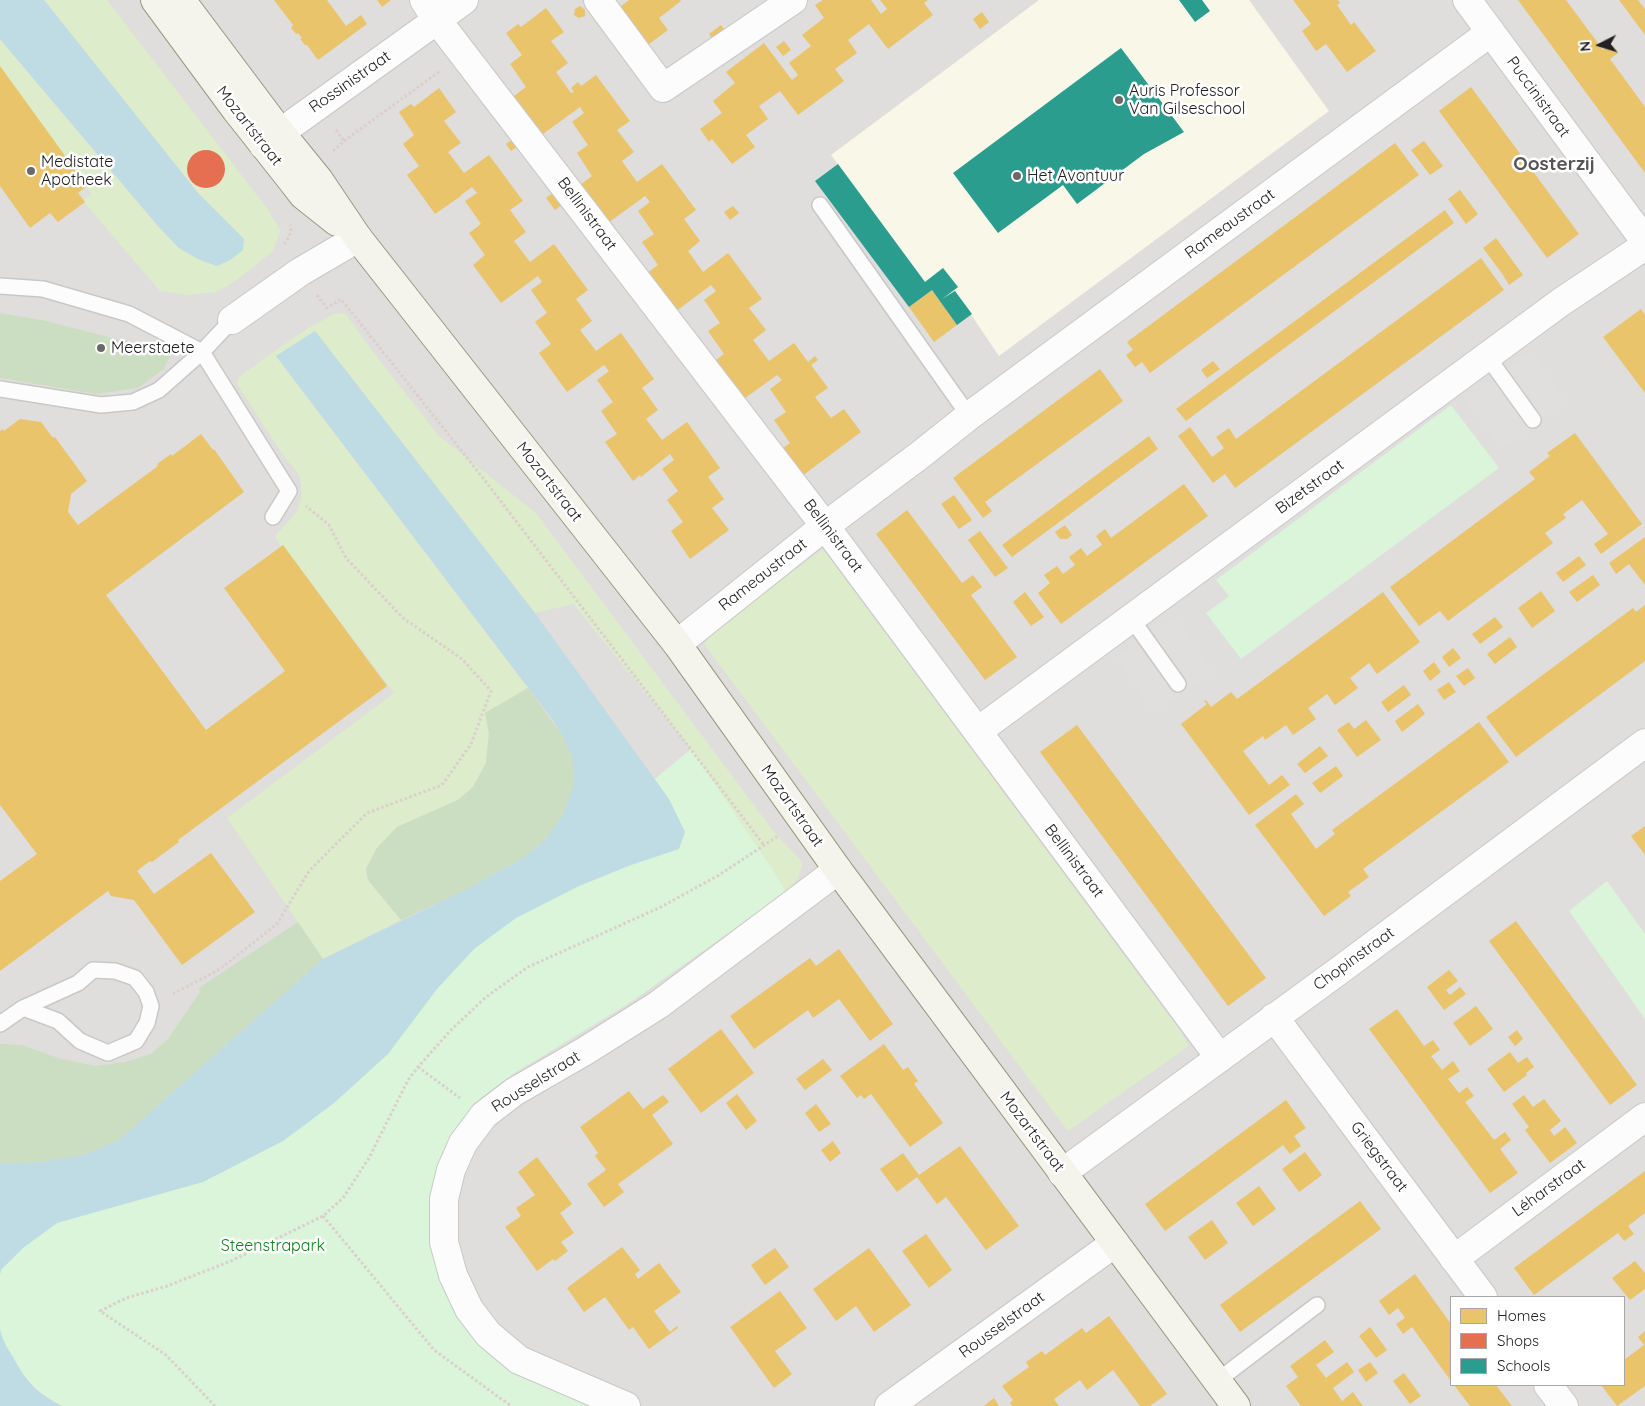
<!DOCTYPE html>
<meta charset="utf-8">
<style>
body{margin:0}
#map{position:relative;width:1645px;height:1406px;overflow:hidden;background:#f0eeeb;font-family:Quicksand,sans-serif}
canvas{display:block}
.legend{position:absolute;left:1450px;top:1296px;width:175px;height:90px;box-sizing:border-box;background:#fff;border:1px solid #a7a7a7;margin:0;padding:6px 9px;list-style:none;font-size:15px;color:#222}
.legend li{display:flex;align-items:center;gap:10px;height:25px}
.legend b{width:25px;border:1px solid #a7a7a7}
.north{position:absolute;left:1575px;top:20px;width:50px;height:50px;-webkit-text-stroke:4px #fff;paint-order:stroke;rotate:265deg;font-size:14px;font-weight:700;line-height:20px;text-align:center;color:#222}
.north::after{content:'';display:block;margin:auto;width:18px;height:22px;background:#222;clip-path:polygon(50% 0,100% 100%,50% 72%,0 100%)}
</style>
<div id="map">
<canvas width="1645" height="1406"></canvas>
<ul class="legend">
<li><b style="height:14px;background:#e9c46a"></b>Homes</li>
<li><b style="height:14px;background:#e76f51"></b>Shops</li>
<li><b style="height:14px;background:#2a9d8f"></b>Schools</li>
</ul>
<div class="north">N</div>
</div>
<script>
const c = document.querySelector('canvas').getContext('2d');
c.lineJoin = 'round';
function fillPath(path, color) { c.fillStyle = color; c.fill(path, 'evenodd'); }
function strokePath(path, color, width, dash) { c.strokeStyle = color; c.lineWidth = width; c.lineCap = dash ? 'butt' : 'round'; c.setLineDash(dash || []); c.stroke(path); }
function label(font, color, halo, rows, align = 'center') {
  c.font = font + ' Quicksand,sans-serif'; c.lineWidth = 5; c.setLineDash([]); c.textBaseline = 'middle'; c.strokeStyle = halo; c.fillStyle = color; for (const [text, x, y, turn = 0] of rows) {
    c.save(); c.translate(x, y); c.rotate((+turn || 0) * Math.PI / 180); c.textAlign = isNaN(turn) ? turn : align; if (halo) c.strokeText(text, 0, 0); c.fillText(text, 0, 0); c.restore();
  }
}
fillPath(new Path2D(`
 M0,0H1645V1406H0ZM1451,1297H1624V1385H1451Z`), '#dfdedc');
fillPath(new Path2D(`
 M1039,0H1249L1329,111L999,356L955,291L958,287L950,277L943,268L925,282L831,155Z`), '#f8f7e8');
fillPath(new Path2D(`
 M44,0H107L266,207L281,231L272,252L234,282L216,292L189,295L160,291L83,201L91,194L0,72V39L158,226L179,248L198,259L217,266L230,260L244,239L198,193Z
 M336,313L346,314L366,343L439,436L536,513L774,832L803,863L797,880L786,892L628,1004L513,1074L481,1098L456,1129L443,1160L210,1220L691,749L573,604L535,613L315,331L276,356L528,688L485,713L489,733L486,763L473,787L458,800L397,827L377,848L366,869L368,880L401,920L323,959L227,818L394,693L290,556L287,558L275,536L297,512L302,495L300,476L281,452L237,384L239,377L258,363L305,330Z
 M823,549L1181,1032L1189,1046L1068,1131L704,644L716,629Z`), '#ddeccb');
fillPath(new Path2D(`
 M0,313L42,320L160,350L170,356L164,369L138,388L96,394L0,378Z
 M528,688L564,738L573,760L574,786L563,815L545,840L525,857L469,888L401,920L368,880L366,869L377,848L397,827L458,800L473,787L486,763L489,733L485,713Z
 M298,922L323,959L119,1140L87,1154L41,1162L0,1164V1044L22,1045L58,1058L95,1066L125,1062L151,1054L168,1039L200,992L199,988Z`), '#cbdec1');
fillPath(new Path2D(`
 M1451,405L1499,468L1241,659L1206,613L1229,596L1216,580Z
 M691,749L773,870L786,892L628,1004L513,1074L481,1098L456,1129L443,1160L451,1298L600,1406H6L0,1395V1202L84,1177L552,864Z
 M1607,881L1645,934V1019L1569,911Z`), '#daf5da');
fillPath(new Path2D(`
 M1531,351L1567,402L1501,449L1465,400Z
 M1176,617L1214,673L1154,713L1116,658Z`), '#e0dfde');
fillPath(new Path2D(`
 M0,0H44L198,193L244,239L243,250L230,260L217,266L198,259L179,248L158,226L0,39Z
 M315,331L535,613L669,799L685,832L679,849L631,865L579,886L516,918L474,949L437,989L388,1054L334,1103L283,1141L203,1182L57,1223L23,1248L1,1270L0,1275V1164L41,1162L87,1154L119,1140L323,959L469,888L525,857L545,840L563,815L574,785L573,760L564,738L552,719L276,356Z
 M0,1329C2,1339 7,1348 13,1357C27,1383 36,1392 62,1406H0Z`), '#bfdbe3');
fillPath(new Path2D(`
 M274,0H327L346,26L361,15L367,24L318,60L307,45H305L300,39L302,38L298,33L296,34L291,28L293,25Z
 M377,0H391L382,7Z
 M629,0H680L681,1L659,18L668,30L645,47L613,12Z
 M823,0H871L881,14L887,9L880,0H928L924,3L933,15L888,49L869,24L848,40L857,53L835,69L844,81L798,115L780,91L759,106L768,119L746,135L755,147L732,164L712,139L709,142L700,129L722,113L713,101L735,83L726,72L764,43L792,80L798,75L789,63L811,46L802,35L824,18L815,5Z
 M1293,0H1338L1340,3L1337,5L1351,25L1354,22L1376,51L1347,72L1326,44L1316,51L1302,31L1311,24Z
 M1518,0H1566L1603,50L1611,44L1618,53L1610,59L1645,107V173Z
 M1619,0H1638L1641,4L1645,9V35Z
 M580,6L585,10V16L579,18L574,15L575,9Z
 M546,8L564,32L551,41L568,63L556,72L571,93L574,92L571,88L578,82L581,86L596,75L630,121L617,130L634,152L622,161L637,182L662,164L696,210L684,219L700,241L688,251L703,272L728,253L762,299L749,308L766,330L753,340L769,361L794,343L808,362L815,356L818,360L811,365L828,388L815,397L831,418L844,409L861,432L798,479L778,452L790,443L774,420L786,412L770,389L782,380L777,375L741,401L712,363L724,354L708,331L720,323L704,300L716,291L711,285L675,312L646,274L658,265L642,242L654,234L638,211L650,202L645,196L608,223L580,185L592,176L577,153L588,145L572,122L584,113L580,107L543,134L514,96L526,87L510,64L522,55L506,33L518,24L521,27Z
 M982,12L989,22L980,29L973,19Z
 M721,25L729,36L717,45L709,34Z
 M784,41L791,50L783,56L776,47Z
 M0,66L87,186L78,193L85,202L58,222L50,213L30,228L0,186Z
 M1471,87L1579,234L1547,258L1439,111Z
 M439,88L456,112L444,121L461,143L448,152L464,173L489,155L523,201L510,210L526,232L514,241L530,262L554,244L588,290L576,299L592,321L580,330L596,351L621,333L654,379L642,388L658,410L646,419L662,440L687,422L720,468L708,477L724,499L712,508L729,530L690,559L671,531L683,522L667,500L678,491L662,469L674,460L670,454L641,477L640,475L633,481L605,442L617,434L601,411L613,402L597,380L609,371L604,365L567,392L539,353L551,344L535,322L547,313L531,290L542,282L538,276L501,303L473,265L485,255L469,233L481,224L465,201L477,193L472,187L461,195V196L435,214L407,175L419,166L403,144L414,135L399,112L411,104L414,107Z
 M513,139L518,146L511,151L506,144Z
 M1424,141L1443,166L1430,175L1411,150Z
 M1395,143L1419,175L1150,373L1142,362L1135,367L1126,355L1133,350L1127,342Z
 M1460,190L1478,214L1466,224L1448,199Z
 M554,192L563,204L555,210L546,198Z
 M733,206L739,213L730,220L724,212Z
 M1445,210L1454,223L1210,403L1186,421L1176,409Z
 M1496,238L1523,275L1509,285L1503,275L1483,248Z
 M1481,258L1504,290L1235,488L1225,474L1213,483L1178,436L1190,427L1212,457L1224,448L1216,437L1229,428L1236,439Z
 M932,290L957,325L934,342L909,307Z
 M1641,309L1645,315V393L1603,337Z
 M1213,361L1220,369L1207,378L1201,370Z
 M1100,369L1123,401L985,502L992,511L983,518L953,478Z
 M20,419L41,422L53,438L55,437L87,481L71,494L68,512L78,525L158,466L157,464L171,454L172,456L201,434L213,450L214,449L244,492L106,595L206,730L285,671L224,588L283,545L387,686L178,840L179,842L152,862L150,861L137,871L154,894L211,853L255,912L182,965L134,900L111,896L108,891L0,971V881L37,854L0,805V431L3,429L4,431Z
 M1575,433L1642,524L1601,554L1594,544L1608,534L1582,500L1563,514L1566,518L1545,533L1553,543L1448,621L1440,611L1419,626L1390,587L1535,479L1529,472L1550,456L1547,453Z
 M1149,436L1158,449L1012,557L1002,545Z
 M1184,484L1208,516L1061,624L1038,593L1050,583L1044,575L1057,566L1063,574L1075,565L1069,557L1081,548L1087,556L1102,545L1096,536L1105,529L1111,538Z
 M954,495L972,520L959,529L941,504Z
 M907,510L962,583L973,575L982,587L971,595L1017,657L985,680L876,534Z
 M1065,525L1072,535L1067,539H1060L1055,532Z
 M980,531L1008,568L995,577L968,540Z
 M1645,537V585L1629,564L1616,574L1609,563Z
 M1579,556L1586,565L1563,582L1556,573Z
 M1593,575L1600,585L1577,602L1569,592Z
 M1541,591L1555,611L1532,628L1518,608Z
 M1025,592L1044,617L1031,626L1013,602Z
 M1383,592L1420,642L1377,674L1369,663L1350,678L1358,688L1335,705L1327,694L1308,708L1316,719L1293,735L1286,725L1265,740L1263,736L1243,751L1269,785L1282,775L1290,785L1249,815L1181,724L1207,704L1204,701L1206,700L1211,707L1231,692L1237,699Z
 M1645,605V661L1516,757L1486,717L1633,608L1636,612Z
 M1495,617L1503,627L1480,644L1472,634Z
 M1510,637L1517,647L1495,664L1487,654Z
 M1453,648L1461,658L1449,667L1442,657Z
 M1434,662L1441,672L1430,681L1423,671Z
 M1468,668L1475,678L1464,686L1456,676Z
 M1449,682L1456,692L1444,700L1437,690Z
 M1404,685L1411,695L1388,712L1381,702Z
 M1418,704L1425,714L1402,732L1395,721Z
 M1366,720L1381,740L1357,757L1337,730L1349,722L1354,729Z
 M1479,722L1509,762L1363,869L1369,877L1348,892L1351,896L1324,916L1255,825L1296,794L1304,804L1291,814L1316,849L1335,834L1332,830Z
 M1077,725L1266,978L1228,1006L1040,752Z
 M1320,746L1328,756L1305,773L1297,764Z
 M1336,766L1343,776L1320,793L1312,783Z
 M1645,826V855L1631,836Z
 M1516,921L1637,1085L1610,1105L1489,941Z
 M839,949L893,1024L870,1041L839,999L813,1018L808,1010L754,1049L730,1016L810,958L816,966Z
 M1449,970L1458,981L1446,990L1450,995L1460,987L1466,994L1444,1010L1427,987Z
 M1476,1006L1493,1029L1470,1046L1453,1023Z
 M1397,1009L1424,1046L1433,1040L1440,1050L1431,1056L1442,1070L1453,1061L1460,1071L1448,1079L1459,1093L1467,1087L1474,1096L1465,1102L1494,1140L1505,1132L1511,1140L1500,1149L1518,1173L1490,1193L1369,1029Z
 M721,1029L754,1073L701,1113L668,1069Z
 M1517,1030L1523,1039L1515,1046L1508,1037Z
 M884,1044L903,1070L908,1067L918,1081L914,1084L943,1123L910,1147L871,1094L864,1099L861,1095L857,1098L840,1076Z
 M1510,1052L1518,1063L1527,1057L1534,1067L1526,1073L1527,1075L1504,1092L1487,1069Z
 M823,1059L832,1070L805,1090L796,1079Z
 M629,1091L643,1109L663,1095L669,1102L652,1115L673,1144L618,1184L624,1192L604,1207L587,1184L606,1170L595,1156L598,1153L580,1127Z
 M737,1094L757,1121L746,1130L726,1103Z
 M1524,1095L1533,1107L1544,1099L1561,1121L1550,1130L1554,1136L1565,1127L1577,1143L1550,1163L1525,1130L1529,1127L1512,1104Z
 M1286,1100L1306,1128L1294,1136L1301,1146L1290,1154L1283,1145L1165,1231L1145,1204Z
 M816,1104L831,1124L819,1132L805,1113Z
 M833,1141L841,1153L830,1162L821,1150Z
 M960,1146L1019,1226L986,1250L946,1197L937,1204L917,1177L897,1192L880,1169L903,1153L919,1175Z
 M1305,1152L1322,1175L1299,1192L1282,1169Z
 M537,1157L572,1204L560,1213L574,1233L561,1242L568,1251L555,1261L553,1259L537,1271L505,1227L521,1216L516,1208L535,1195L518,1172Z
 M1645,1171V1213L1628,1226L1634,1234L1624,1241L1618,1233L1534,1295L1514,1268Z
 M1259,1186L1276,1209L1253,1226L1236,1203Z
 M1360,1201L1381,1229L1240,1332L1220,1305Z
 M1212,1220L1228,1243L1205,1260L1188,1237Z
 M926,1234L952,1270L929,1288L902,1251Z
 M622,1247L640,1270L635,1274L638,1279L659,1263L681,1292L654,1311L670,1332L677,1326L678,1328L649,1349L633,1327L629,1330L605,1297L584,1312L567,1288Z
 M775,1248L789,1267L765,1285L751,1265Z
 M869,1248L911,1305L874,1332L856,1306L836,1321L813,1289Z
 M1635,1261L1645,1273V1289L1630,1300L1612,1278Z
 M1415,1274L1451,1324V1381L1412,1327L1403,1334L1396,1324L1405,1318L1398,1308L1389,1315L1379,1301Z
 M780,1291L807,1328L775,1351L792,1374L774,1388L730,1327Z
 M1109,1316L1167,1394L1150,1406H1140L1113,1370L1087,1390L1080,1380L1054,1399L1059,1406H1012L1010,1403L1013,1400L1002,1386L1029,1367L1026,1362L1042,1351L1045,1355L1082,1328L1086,1333Z
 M1370,1327L1387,1350L1376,1358L1359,1336Z
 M1645,1331V1386L1617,1406L1601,1385H1624V1360L1644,1345L1638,1337Z
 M1325,1340L1334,1352L1316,1365L1326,1378L1347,1362L1354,1372L1333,1388L1342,1401L1353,1392L1363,1406H1301L1286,1386L1298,1377L1290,1366Z
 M1370,1362L1378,1373L1366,1382L1358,1370Z
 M1404,1373L1421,1396L1410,1404L1393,1381Z
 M1454,1385H1496L1512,1406H1470Z
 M994,1398L999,1406H984Z`), '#e9c46a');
fillPath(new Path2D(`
 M187 169a19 19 0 1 1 38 0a19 19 0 1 1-38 0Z`), '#e76f51');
fillPath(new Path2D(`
 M1179,0H1202L1210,11L1195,22Z
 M1121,48L1184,132L1144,154L1077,204L1063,185L998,233L953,173Z
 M838,164L925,282L943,268L958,287L942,299L955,291L972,314L957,325L932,290L909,307L815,181Z`), '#2a9d8f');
const service = new Path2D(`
 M820,205L969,416
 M0,286L43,289L129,314L202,352
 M202,352L289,491L273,517
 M1487,356L1533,420
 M0,389L101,405L133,402L159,390L202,352L232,320
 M1131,618L1178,684
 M0,1024L23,1008L78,983L93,970L115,971L135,978L146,992L151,1006L147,1023L136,1041L108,1053L80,1041L58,1021L23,1008
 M1217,1381L1317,1305`);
const minor = new Path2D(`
 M424,0L437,20L464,0
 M598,0L663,88L793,0
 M1467,0L1645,241
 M263,145L437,20L825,526L1220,1058
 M232,320L300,272L358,238
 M677,644L825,526L920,455L969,416L1491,32
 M978,731L1561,302L1645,246
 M1274,1017L1483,1297
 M1062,1173L1340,970L1645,743
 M1454,1259L1645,1117
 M1548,1385L1564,1406
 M626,1406L519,1360L488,1334L469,1309L453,1275L444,1242V1199L451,1170L463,1143L484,1115L514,1092L585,1051L658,1005L838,870
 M889,1406L1115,1243`);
const secondary = new Path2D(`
 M155,0L236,110L293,182L303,195L337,222
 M181,0L280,132L319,180L358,238L677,644L838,870L1236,1406`);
strokePath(service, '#c9c8c7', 18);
strokePath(minor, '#c9c8c7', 30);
strokePath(secondary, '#999a82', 30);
strokePath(new Path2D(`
 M336,130L344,141
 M333,151L344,141L440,71
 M284,244C289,239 292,232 290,225
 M317,295L327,308L341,299L483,478L764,845
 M173,994L220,969L277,924L309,871L367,813L442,785L471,744L491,691L462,659L403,618L346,558L329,525L306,506
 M418,1067L460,1098
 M323,1216L434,1350L511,1406
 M215,1406L166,1355L100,1311L126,1298L167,1286L231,1261L323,1216L343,1198L369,1158L408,1080L418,1067L451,1030L486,997L528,967L661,907L719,875L778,836`), '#dccecd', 3, [2.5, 2.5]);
strokePath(service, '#fdfcfc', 15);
strokePath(minor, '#fdfcfc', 28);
strokePath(secondary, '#f4f4ed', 28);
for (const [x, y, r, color] of [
 [1119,100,5,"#6a6968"],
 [31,171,5,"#6a6968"],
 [1017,176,5,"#6a6968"],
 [101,348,5,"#6a6968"]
]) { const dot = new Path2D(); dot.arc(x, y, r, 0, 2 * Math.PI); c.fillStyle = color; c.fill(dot); strokePath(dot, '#fff', 2); }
label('16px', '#222', '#fff', [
 ["Rossinistraat",350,82,-35],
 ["Puccinistraat",1538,97,54],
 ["Mozartstraat",249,126,52],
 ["Bellinistraat",587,214,53],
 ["Rameaustraat",1230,224,-36],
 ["Mozartstraat",549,482,52],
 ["Bizetstraat",1310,487,-36],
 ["Bellinistraat",833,536,53],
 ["Rameaustraat",763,575,-38],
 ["Mozartstraat",792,806,55],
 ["Bellinistraat",1074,861,53],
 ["Chopinstraat",1354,959,-36],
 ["Rousselstraat",536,1082,-32],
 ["Mozartstraat",1032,1132,53],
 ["Griegstraat",1379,1157,53],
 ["Léharstraat",1549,1188,-36],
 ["Rousselstraat",1002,1325,-36]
]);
label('16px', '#222', '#fff', [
 ["Auris Professor",1129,91],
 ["Van Gilseschool",1129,109],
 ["Medistate",41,162],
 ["Apotheek",41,180],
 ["Het Avontuur",1027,176],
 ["Meerstaete",111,348]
], 'left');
label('16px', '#0c8416', '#fff', [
 ["Steenstrapark",273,1246]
]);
label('bold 19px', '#555', '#fff', [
 ["Oosterzij",1554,164]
]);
</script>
